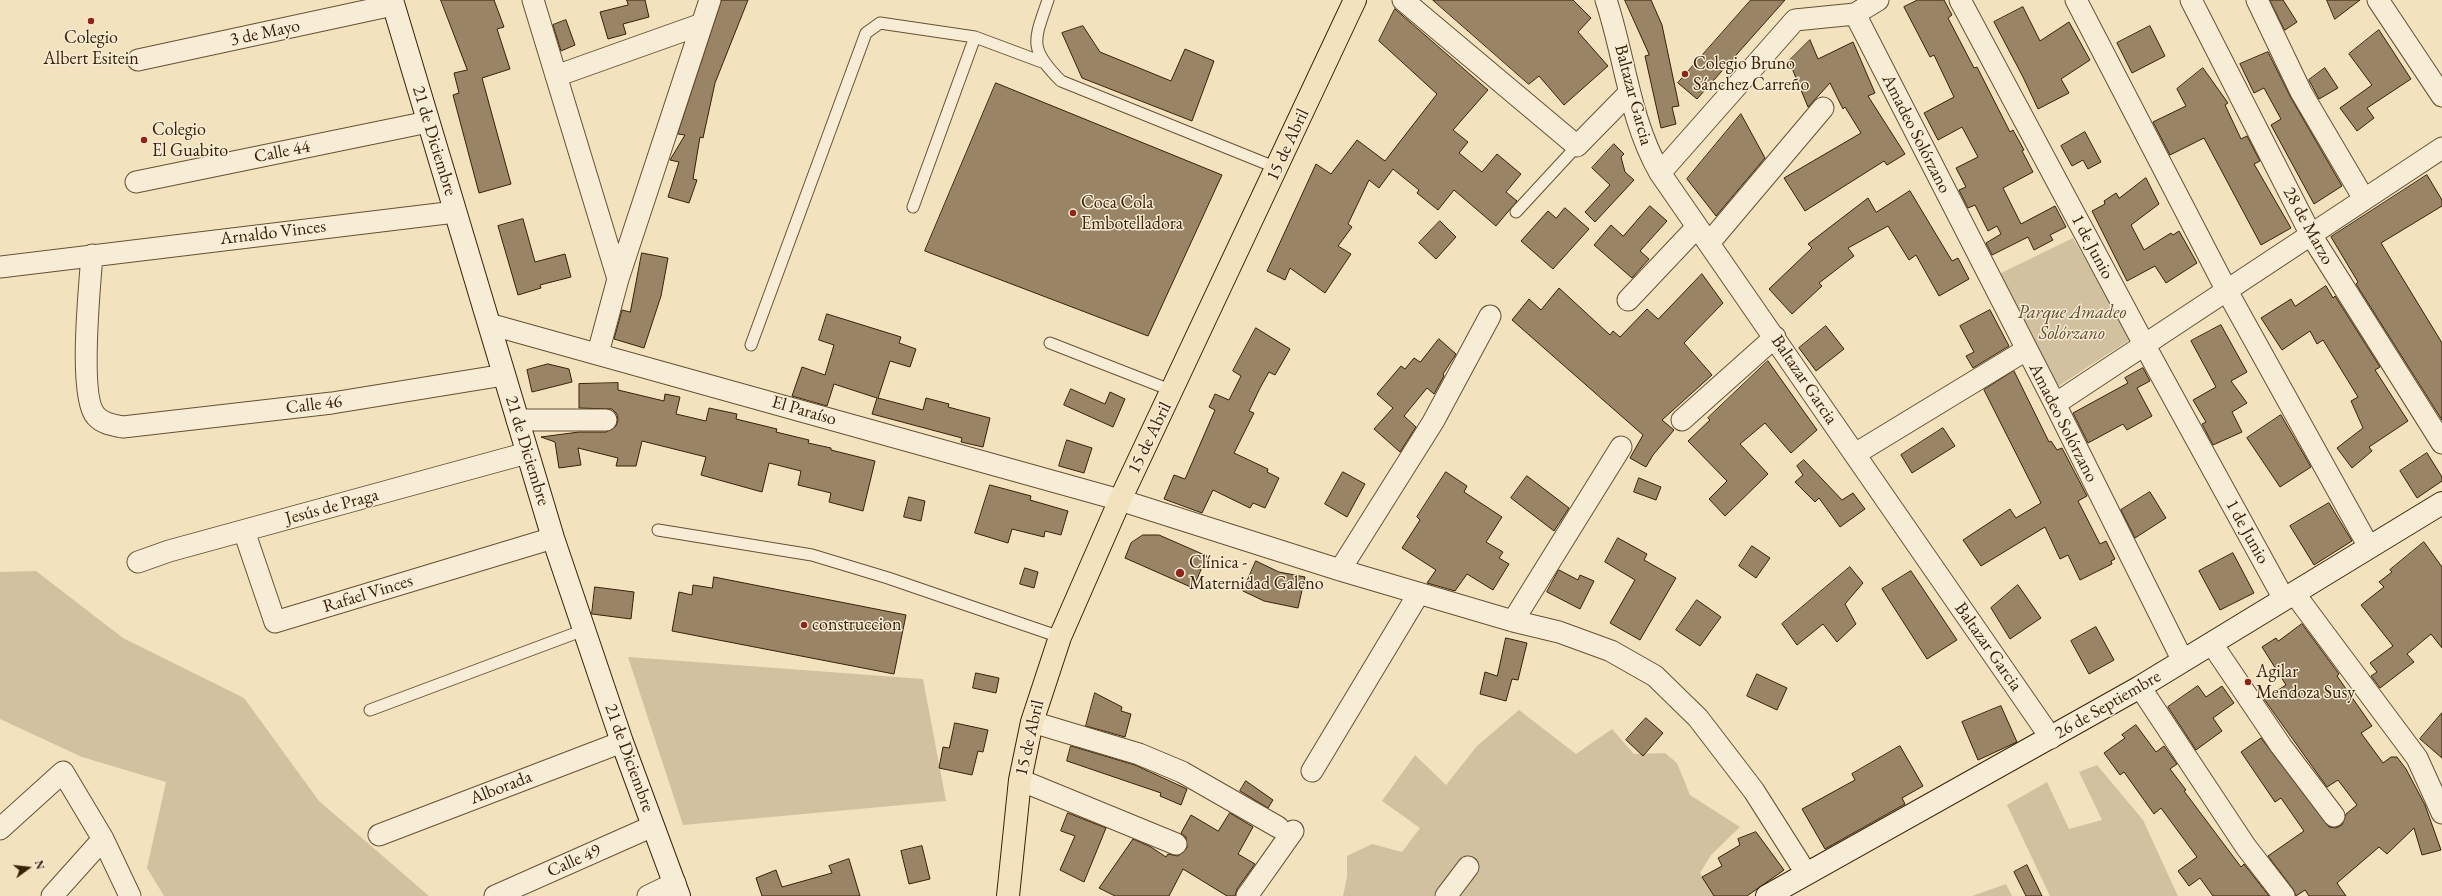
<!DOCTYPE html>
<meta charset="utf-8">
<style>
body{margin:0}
#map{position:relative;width:2442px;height:896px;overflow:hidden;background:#f2e2be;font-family:"EB Garamond",serif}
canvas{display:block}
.north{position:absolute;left:8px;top:848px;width:40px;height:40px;-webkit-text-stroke:3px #f7ecd5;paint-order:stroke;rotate:75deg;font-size:11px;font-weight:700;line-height:16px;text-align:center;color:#382106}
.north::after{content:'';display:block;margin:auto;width:14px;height:18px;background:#382106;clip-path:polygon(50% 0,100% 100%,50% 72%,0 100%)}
</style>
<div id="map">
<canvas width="2442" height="896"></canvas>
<div class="north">N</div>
</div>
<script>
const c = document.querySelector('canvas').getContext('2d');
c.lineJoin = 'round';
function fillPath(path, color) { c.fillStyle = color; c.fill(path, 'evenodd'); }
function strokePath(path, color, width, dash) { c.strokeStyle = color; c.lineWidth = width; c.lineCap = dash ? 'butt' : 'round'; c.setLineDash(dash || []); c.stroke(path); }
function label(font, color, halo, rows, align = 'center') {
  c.font = font + ' "EB Garamond",serif'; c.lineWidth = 3; c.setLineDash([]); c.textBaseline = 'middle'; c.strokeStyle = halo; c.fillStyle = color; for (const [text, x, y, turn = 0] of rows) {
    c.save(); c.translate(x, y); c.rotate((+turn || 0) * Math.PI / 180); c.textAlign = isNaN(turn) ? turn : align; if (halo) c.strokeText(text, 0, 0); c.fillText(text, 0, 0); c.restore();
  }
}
fillPath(new Path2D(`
 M2073,238L2131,339L2057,387L1997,275Z
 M36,571L123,638L244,698L319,801L429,896H164L147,868L166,782L82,757L0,719V572Z
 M628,657L923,679L946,801L683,825Z
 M1519,710L1576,754L1612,729L1634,754L1665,753L1677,763L1690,795L1740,827L1711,855L1700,873L1714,896H1343L1347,877V856L1372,844L1402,852L1420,828L1382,801L1415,755L1446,785L1477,746Z
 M2097,765L2143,820L2178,896H2050L2007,805L2047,782L2069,829L2102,820L2079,772Z
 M2006,884L2012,896H1972Z`), '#d2c19f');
const building = new Path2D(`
 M441,0H494L504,27L497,29L510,69L482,78L511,184L479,193L453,95L459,93L454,73L467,70Z
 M627,0H645L649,17L623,24L626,34L608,39L600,12L628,5Z
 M722,0H748L715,83L703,138L700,137L693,179L697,180L689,203L668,197L679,162L670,160L685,135L678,134Z
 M1433,0H1573L1591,18L1578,32L1608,66L1564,105L1539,76L1529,84Z
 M1625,0H1651L1662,25L1679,106L1672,107L1676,124L1661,128L1645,56L1649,55Z
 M1751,0H1785L1697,99L1678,83Z
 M1918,0H1944L1952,15L1948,18L1974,68L1977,67L2010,132L2013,130L2024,150L2022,151L2033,172L2003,188L2021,224L2055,206L2066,227L2050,235L2053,240L2034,250L2028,237L1992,255L1986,243L2001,234L1997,226L1988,231L1975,205L1968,208L1959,190L1966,187L1956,168L1978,157L1962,127L1938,140L1924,113L1954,97L1934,55L1930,57L1904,7Z
 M2270,0H2283L2297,22L2285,30Z
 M2327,0H2360L2335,19Z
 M2023,7L2040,41L2069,22L2090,60L2061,79L2069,93L2038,109L2023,77L1994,22Z
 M1395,9L1488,90L1453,130L1468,142L1459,153L1482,172L1497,154L1521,174L1506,192L1517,201L1496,226L1454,190L1438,210L1417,193L1419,190L1393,169L1379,188L1369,180L1348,224L1352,227L1338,246L1351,254L1325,293L1290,268L1285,280L1267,271L1316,164L1331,174L1357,140L1385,161L1437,94L1379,41Z
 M566,20L575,45L561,51L553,25Z
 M1083,26L1100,52L1171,81L1185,49L1214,61L1192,121L1082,78L1062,33Z
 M2150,26L2165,56L2132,73L2117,43Z
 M2379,30L2411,79L2367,108L2374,118L2357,131L2340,108L2372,85L2349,54Z
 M1810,40L1818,59L1853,42L1875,93L1868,96L1905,154L1887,165L1884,161L1805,211L1784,178L1861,133L1845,107L1843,109L1830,83L1808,107L1789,61Z
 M2268,52L2291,98L2342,186L2314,204L2271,125L2281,119L2264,88L2254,93L2240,64Z
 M2203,68L2228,103L2225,105L2241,139L2247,136L2260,161L2254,164L2291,228L2261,245L2204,138L2170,155L2153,122L2186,106L2177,89Z
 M2325,68L2338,88L2319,99L2309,80Z
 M996,83L1222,175L1148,336L925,251Z
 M1741,114L1765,158L1716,216L1687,179Z
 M2085,132L2101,162L2088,169L2083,160L2072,166L2061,146Z
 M1614,144L1624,154L1621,157L1625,172L1634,180L1595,222L1585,212L1610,185L1592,168Z
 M2427,175L2442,200V206L2381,243L2442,343V420L2356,284L2358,282L2331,237Z
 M2146,178L2159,204L2131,225L2144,250L2171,233L2173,235L2179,231L2197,263L2166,283L2155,266L2127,281L2092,211L2105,204L2104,201L2116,193L2119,198Z
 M1910,191L1952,261L1958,258L1969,279L1939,296L1916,255L1909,260L1888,226L1848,248L1854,256L1819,283L1822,286L1792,314L1769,289L1812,248L1808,244L1868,198L1876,212Z
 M1650,206L1667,221L1640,251L1649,259L1632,278L1594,245L1611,225L1623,236Z
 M1565,208L1589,229L1553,269L1521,241L1548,211L1556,218Z
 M523,219L535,262L565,254L571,277L540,285L541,288L518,295L498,226Z
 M1440,221L1456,237L1436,259L1419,243Z
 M642,253L668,258L661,296L644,348L614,339L622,310L630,312Z
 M1702,274L1723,303L1684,343L1712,375L1662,420L1674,430L1653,455L1646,467L1630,458L1643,435L1512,320L1529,299L1541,310L1559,288L1610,335L1613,331L1620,337L1647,309L1658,319Z
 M2326,286L2333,298L2335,296L2380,367L2375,370L2408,421L2369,447L2372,451L2352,468L2337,448L2363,428L2351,401L2358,397L2323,340L2317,344L2310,331L2282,350L2261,318L2291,299L2295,306Z
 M1990,310L2009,346L1973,368L1966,356L1974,352L1960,326Z
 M827,314L901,337L899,343L916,349L910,367L890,361L878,398L923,410L926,398L949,404L948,407L990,418L983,447L961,442L962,438L872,414L877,398L834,384L827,406L792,396L802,367L825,375L834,345L819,340Z
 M2221,325L2247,372L2231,381L2247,403L2232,412L2242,432L2213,445L2202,424L2206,422L2193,400L2216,387L2191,341Z
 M1826,326L1844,349L1816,371L1799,348Z
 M1256,328L1290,349L1275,375L1269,372L1260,388L1249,411L1254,413L1234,453L1268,469L1267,472L1279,478L1265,508L1253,503L1250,508L1213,490L1202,513L1164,499L1174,475L1185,479L1215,410L1209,407L1215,394L1229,400L1241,376L1233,371Z
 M1439,339L1456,354L1443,374L1444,376L1434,394L1427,388L1404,416L1416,427L1400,452L1374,429L1393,408L1377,394L1401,366L1405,369L1414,358L1420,362Z
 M1768,361L1817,430L1791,453L1765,423L1740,444L1768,474L1725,516L1709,499L1727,481L1688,441L1710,420L1708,418Z
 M548,364L569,369L572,382L532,392L527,370Z
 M2143,368L2150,381L2137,388L2152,416L2127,430L2123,424L2088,443L2073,413L2128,383L2125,378Z
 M2014,371L2049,442L2051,441L2057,450L2062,448L2087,496L2078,501L2100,544L2106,541L2115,559L2111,561L2112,564L2080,580L2068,555L2060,559L2045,527L1981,566L1963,540L2010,509L2016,518L2041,503L1984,390Z
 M618,383V390L664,401L665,394L680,397L676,414L706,421L709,408L737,414L736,419L777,429L776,432L809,440L808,443L831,448V450L875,461L863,511L829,502L831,493L798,485L801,471L769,463L762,492L701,475L706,457L642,441L636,466H616L618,458L578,448L581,465L559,468L555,442L541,437L579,432H606L616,426L618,420L617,414L612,409L579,408V384Z
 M1071,389L1105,404L1110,392L1125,399L1113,427L1064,405Z
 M2281,415L2311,467L2280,487L2247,438Z
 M1943,428L1955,446L1912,473L1901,455Z
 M1067,440L1092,448L1084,473L1059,466Z
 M2427,453L2442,477V481L2417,498L2400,471Z
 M1804,460L1842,500L1853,493L1865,509L1840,527L1819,498L1815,502L1795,482L1803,475L1797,466Z
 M1343,472L1365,484L1347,517L1325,504Z
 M1446,472L1467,486L1464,492L1502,517L1486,542L1503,552L1499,558L1509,564L1493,590L1467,574L1455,591L1427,583L1436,570L1402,548L1420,520L1417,517Z
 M1527,476L1569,508L1554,531L1511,498Z
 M1639,478L1661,487L1656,500L1634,492Z
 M990,485L1031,496L1030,500L1068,511L1061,535L1045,531L1044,537L1012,529L1008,543L975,533Z
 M2150,492L2166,518L2135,538L2121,510Z
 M909,497L925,501L921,521L904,517Z
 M2329,503L2352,541L2314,565L2290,526Z
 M1143,535H1159L1207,556L1193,588L1125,558L1131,543Z
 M1618,538L1647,554L1644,560L1676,578L1640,640L1610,623L1635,580L1605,562Z
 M2424,542L2442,567V648L2431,634L2407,654L2414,662L2380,688L2371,676L2377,672L2370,663L2393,646L2361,605L2384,587L2379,582L2392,572L2390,570Z
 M1752,546L1770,558L1756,578L1739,566Z
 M2233,553L2254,593L2220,610L2199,571Z
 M1256,561L1279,572L1305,577L1298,608L1264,601L1243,591Z
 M1850,567L1863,583L1845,604L1856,624L1837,642L1823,624L1797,645L1782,624Z
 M1025,568L1038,572L1034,588L1020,584Z
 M1559,570L1578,580L1580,575L1594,581L1580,609L1547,592Z
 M1911,571L1957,640L1927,659L1882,589Z
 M714,577L906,615L894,674L672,631L679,592L692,595L693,585L712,588Z
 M2018,585L2041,618L2010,639L1991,608Z
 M595,587L634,592L631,619L592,614Z
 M1697,600L1721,617L1700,646L1676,630Z
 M2302,624L2339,674L2337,676L2372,726L2361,733L2383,763L2391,757H2397L2406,769L2425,805L2441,850L2422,855L2414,828L2387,854L2379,847L2337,883L2346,896H2309L2305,890L2296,896L2293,889L2268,856L2304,831L2281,798L2275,802L2241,752L2261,738L2329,827L2336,828L2342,825L2346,814L2357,805L2338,780L2327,787L2264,699L2286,685L2262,647L2276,638L2278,641Z
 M2096,627L2114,660L2089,674L2071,641Z
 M1506,638L1527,643L1518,680L1512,679L1506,701L1480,694L1485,672L1497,676Z
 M976,673L999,678L996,693L973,688Z
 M1757,674L1787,688L1777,710L1747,696Z
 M2198,686L2206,697L2222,686L2234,703L2213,718L2222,731L2196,750L2168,707Z
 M1095,693L1122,707L1121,711L1131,714L1125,737L1086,726Z
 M2001,706L2017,742L1978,760L1962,722Z
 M2442,713V758L2420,739Z
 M1646,718L1663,733L1643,756L1626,740Z
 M955,723L988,730L983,752L978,751L972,775L939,768L943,747L949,748Z
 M2136,725L2156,752L2164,746L2177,764L2170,769L2186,790L2184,791L2241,867L2244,864L2269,896H2213L2200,878L2189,886L2178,871L2197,857L2161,808L2154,814L2124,772L2120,775L2104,753L2125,738L2122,735Z
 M1071,746L1135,765L1187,789L1181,805L1160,796L1161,793L1067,761Z
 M1900,746L1923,786L1902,798L1905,804L1825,849L1802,809L1855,780L1852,774Z
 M1246,781L1273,800L1268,808L1240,791Z
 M1068,813L1106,828L1084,882L1060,870L1075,836L1061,831Z
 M1230,813L1253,827L1238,854L1255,864L1237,889L1235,896H1227L1183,869L1169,896H1115L1099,888L1133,839L1151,847L1166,857L1168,854L1178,856L1187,848L1186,837L1181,833L1191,815L1218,831Z
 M1756,832L1784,870L1747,896H1714L1702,877L1722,866L1718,858L1740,845L1738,839Z
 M922,846L930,879L909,884L901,851Z
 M849,859L860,896H762L756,878L776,870L782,887L832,873L829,866Z
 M2027,865L2042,896H2026L2014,872Z`);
fillPath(building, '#998566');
strokePath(building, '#382106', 1);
const lane = new Path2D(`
 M1048,0C1034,41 1028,48 1061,81L1277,168
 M913,207L975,37
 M1516,212L1577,146
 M1050,343L1173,391
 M751,345L866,33L880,23L975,37L1042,62
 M658,530L812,555L888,578L1060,637
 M370,710L584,630`);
const street = new Path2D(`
 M533,0L618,279L598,353
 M1403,0L1577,146L1629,93
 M1606,0C1625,57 1629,119 1660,173L2051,738
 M1960,0L2145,346L2284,599
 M2076,0L2227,291L2369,547
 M2191,0L2311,235L2442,443
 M2257,0L2301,92L2364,199
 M2378,0L2442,96
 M1855,14L2055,404L2183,661
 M138,60L393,5
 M556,76L702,24
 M1660,173L1795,20L1855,14L1878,0
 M136,182L428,122
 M1709,243L1823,108
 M92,255C90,283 78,397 96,416C103,424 113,425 123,427L332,403L504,375
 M0,267L455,212
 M618,279L710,0
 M1628,300L1697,227
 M489,324L1120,500L1340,570L1513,621L1559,632L1611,651L1655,676L1698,718L1754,791L1806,873
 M2055,404L2442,148
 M517,420H606
 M1682,420L1775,337
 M1855,454L2026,350
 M244,531L275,622L553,538
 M138,562L169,551L527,453
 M1340,570L1433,422L1490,316
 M2294,593L2417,758L2442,813
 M1513,621L1621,447
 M2212,644L2281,746L2334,816
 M2140,687L2246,847L2284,896
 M1032,722L1139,754L1182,772L1278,827
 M1312,771L1419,593
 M1020,780L1176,844
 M0,829L63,772L103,839L130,896
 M379,835L622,742
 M52,896L103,839
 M495,896L653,826
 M648,896L675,883
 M1247,896L1293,831
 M1446,896L1468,867`);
const secondary = new Path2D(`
 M392,0L553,538L622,742L679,896
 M1767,896L2140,687L2442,503`);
const primary = new Path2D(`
 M1008,896L1020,780L1032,722L1060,637L1120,500L1355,0`);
strokePath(lane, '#665134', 13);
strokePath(street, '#665134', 23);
strokePath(secondary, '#382106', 24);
strokePath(primary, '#382106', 24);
strokePath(lane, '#f7ecd5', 11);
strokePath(street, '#f7ecd5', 21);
strokePath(secondary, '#f7ecd5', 22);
strokePath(primary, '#f2e2be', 22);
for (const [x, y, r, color] of [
 [91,21,4,"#8f2418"],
 [1685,74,4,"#8f2418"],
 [144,140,4,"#8f2418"],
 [1073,213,4,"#8f2418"],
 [1180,573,5,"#8f2418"],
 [804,625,4,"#8f2418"],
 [2248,682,4,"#8f2418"]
]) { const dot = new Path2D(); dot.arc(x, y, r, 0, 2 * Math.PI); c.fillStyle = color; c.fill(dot); strokePath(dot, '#f7ecd5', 1.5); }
label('18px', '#382106', '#f7ecd5', [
 ["3 de Mayo",265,33,-12],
 ["Baltazar Garcia",1633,95,75],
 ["Amadeo Solórzano",1916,134,63],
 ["21 de Diciembre",434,141,73],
 ["15 de Abril",1288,145,-65],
 ["Calle 44",282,152,-11],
 ["28 de Marzo",2308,226,61],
 ["Arnaldo Vinces",273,233,-7],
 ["1 de Junio",2092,247,62],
 ["Baltazar Garcia",1804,380,56],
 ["Calle 46",314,405,-7],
 ["El Paraíso",804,411,16],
 ["Amadeo Solórzano",2063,423,63],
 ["15 de Abril",1150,438,-64],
 ["21 de Diciembre",527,451,73],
 ["Jesús de Praga",332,507,-15],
 ["1 de Junio",2247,532,61],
 ["Rafael Vinces",368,594,-17],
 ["Baltazar Garcia",1988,647,55],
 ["26 de Septiembre",2108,705,-30],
 ["15 de Abril",1030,738,-77],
 ["21 de Diciembre",629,758,70],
 ["Alborada",501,788,-21],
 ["Calle 49",574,861,-24]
]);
label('18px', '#382106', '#f7ecd5', [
 ["Colegio",91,38,"center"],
 ["Albert Esitein",91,59,"center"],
 ["Colegio Bruno",1693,64],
 ["Sánchez Carreño",1693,85],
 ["Colegio",152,130],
 ["El Guabito",152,151],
 ["Coca Cola",1081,203],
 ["Embotelladora",1081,224],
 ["Clínica -",1189,563],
 ["Maternidad Galeno",1189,584],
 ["construccion",812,625],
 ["Agilar",2256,672],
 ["Mendoza Susy",2256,693]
], 'left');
label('italic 18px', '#5e492c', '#f7ecd5', [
 ["Parque Amadeo",2072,313],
 ["Solórzano",2072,334]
]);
</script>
